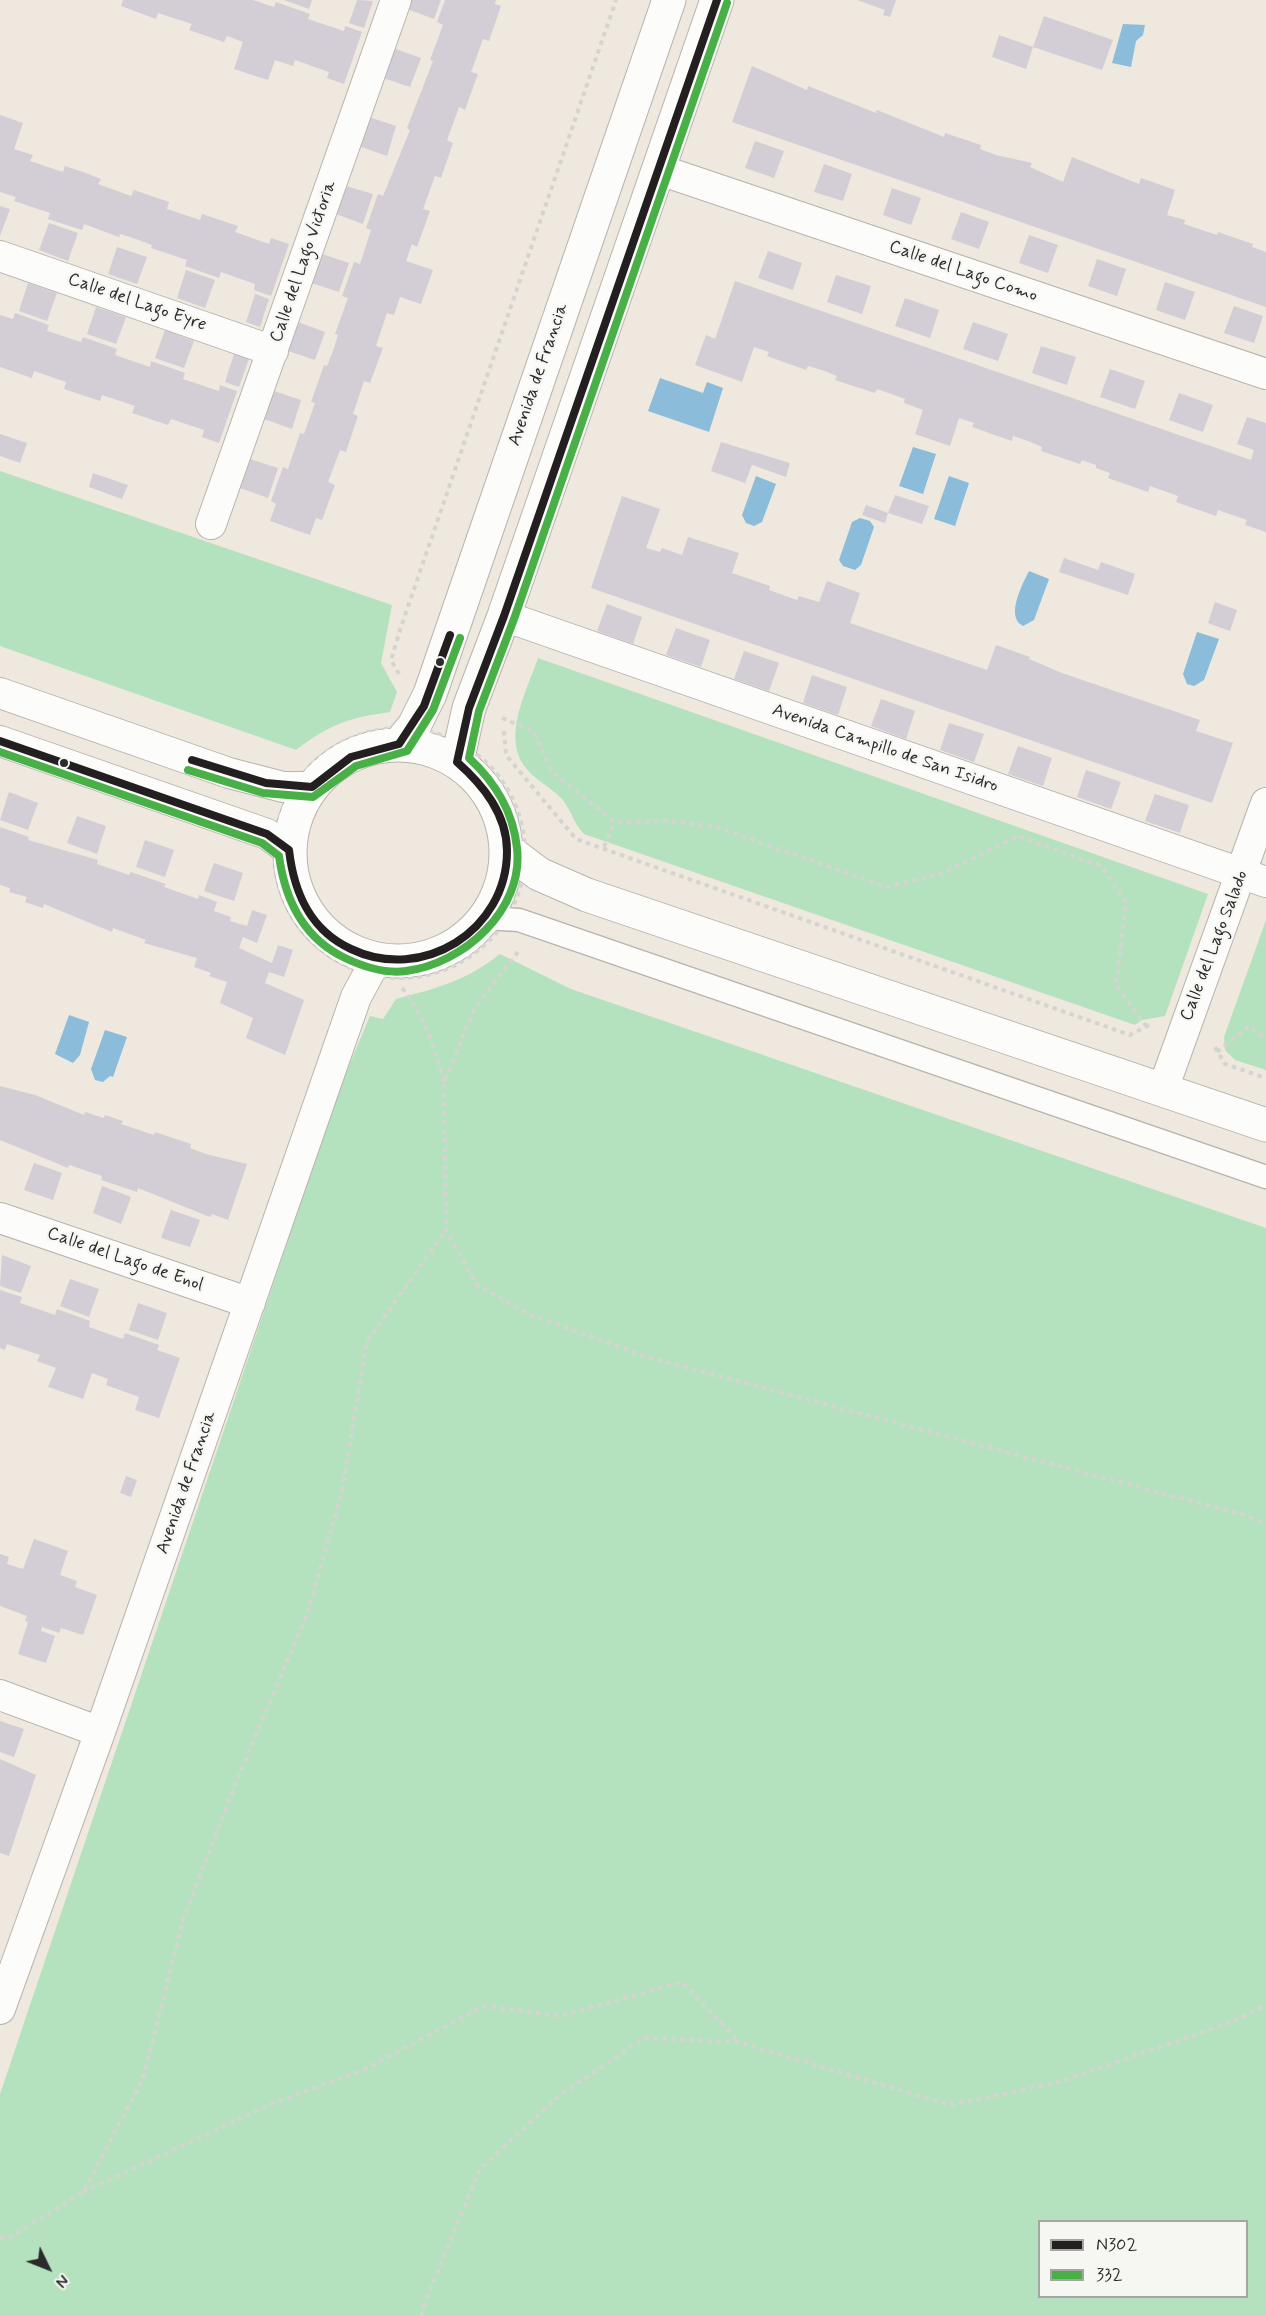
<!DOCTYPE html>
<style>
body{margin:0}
#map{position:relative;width:1266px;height:2316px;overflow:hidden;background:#eee8de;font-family:Mynerve,sans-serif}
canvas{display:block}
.legend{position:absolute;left:1038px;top:2220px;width:210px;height:78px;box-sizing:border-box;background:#f6f6f2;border:2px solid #a5a5a2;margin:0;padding:8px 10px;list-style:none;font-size:18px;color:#2b2b2b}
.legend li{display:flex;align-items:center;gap:12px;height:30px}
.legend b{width:30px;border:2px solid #a5a5a2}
.north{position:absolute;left:18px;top:2238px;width:60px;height:60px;-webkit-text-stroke:4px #f6f6f2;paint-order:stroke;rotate:133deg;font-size:16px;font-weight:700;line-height:24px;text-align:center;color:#2b2b2b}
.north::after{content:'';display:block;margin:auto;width:21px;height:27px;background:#2b2b2b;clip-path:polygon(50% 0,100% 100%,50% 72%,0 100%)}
</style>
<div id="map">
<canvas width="1266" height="2316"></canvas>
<ul class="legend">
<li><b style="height:8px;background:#231f20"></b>N302</li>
<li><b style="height:8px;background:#48b046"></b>332</li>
</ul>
<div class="north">N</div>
</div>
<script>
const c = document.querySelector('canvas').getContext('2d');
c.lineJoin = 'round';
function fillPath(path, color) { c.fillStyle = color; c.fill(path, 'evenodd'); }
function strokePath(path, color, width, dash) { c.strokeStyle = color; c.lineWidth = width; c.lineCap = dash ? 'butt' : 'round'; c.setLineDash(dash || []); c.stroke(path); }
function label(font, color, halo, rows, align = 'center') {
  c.font = font + ' Mynerve,sans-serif'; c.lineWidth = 4.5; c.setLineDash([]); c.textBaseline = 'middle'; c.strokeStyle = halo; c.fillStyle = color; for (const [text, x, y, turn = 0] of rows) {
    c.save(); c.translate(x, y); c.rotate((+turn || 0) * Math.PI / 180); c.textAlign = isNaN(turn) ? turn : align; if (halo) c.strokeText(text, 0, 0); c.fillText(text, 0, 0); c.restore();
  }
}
fillPath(new Path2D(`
 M0,471L392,605L381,663L397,692L390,712C348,718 330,724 296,750L0,646Z
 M538,658L1208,894L1165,1016L1142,1020L1135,1025L584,834C573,823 571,809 562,799C551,787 536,781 526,768C501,737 527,691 538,658Z
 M1266,920V1070L1235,1060L1225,1050L1224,1037Z
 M500,954L571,989L1266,1228V2316H0V2094L339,1089L370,1016L383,1019L396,999C437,988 466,981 500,954ZM1040,2222H1246V2296H1040Z`), '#b4e2be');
fillPath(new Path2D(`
 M1123,24L1145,25L1143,35L1136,41L1131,67L1112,63Z
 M660,378L703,393L707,382L723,388L709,432L648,411Z
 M913,447L936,454L923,494L899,486Z
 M756,476L776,484L762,522L754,526L746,523L742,515Z
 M949,476L969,483L955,526L934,519Z
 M860,518L870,521L874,527L861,565L855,570L843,566L839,560L852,522Z
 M1029,571L1049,579L1034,620L1023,626C1005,617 1022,585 1029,571Z
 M1197,632L1219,639L1204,680L1194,686L1187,684L1183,674Z
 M69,1015L89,1022L80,1055L73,1063L55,1054Z
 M105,1030L127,1037L113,1077L110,1076L103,1082L95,1080L91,1069Z`), '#8bbdda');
fillPath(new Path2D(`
 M123,0H253L274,7L276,2L310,14L308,19L344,31L345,26L362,32L344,84L327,78L329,72L295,60L293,66L275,60L268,80L234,69L243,42L227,36L224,42L189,30L192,24L158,13L156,19L121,6Z
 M284,0H312L309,9Z
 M357,0L373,1L364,28L349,23Z
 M410,0H441L434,19L407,9Z
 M445,0H496L495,4L501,6L489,41L483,39L471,72L478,74L465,110L459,107L453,124L447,140L453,143L441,178L435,176L423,209L430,211L417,247L412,244L406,261L433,270L421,304L400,297L394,315L387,313L376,346L383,348L370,383L364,381L353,414L358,416L346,452L340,450L328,482L335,485L322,520L316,518L310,535L270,521L276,504L271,501L283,467L288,469L300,433L304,434L315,403L311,402L324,365L327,366L333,351L338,335L335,334L348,298L342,296L354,262L360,264L371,230L366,228L378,194L383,196L410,130L407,128L433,61L430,60L443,25L437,22Z
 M857,0H896L890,17L883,15L885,10Z
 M1044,16L1113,40L1102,70L1033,47Z
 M999,35L1033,47L1026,69L992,57Z
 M393,48L421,58L410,87L383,78Z
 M752,66L807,90L808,86L876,113L877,110L944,137L945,133L981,145L980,149L996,155L1032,163L1030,167L1063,182L1072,157L1139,184L1141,178L1175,190L1167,215L1185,220L1184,224L1217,235L1218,232L1253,244L1252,247L1266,252V307L732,122Z
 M0,115L23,123L14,149L33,155L30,161L63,172L65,166L83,172L101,179L98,184L131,196L134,190L169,202L167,209L200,220L202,214L238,226L235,232L269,244L271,238L289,244L271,296L254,290L255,284L221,272L219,278L185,266L187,260L151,248L152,245L136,239L120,234L119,237L84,224L82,230L48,219L50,213L14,201L16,197L0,192Z
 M369,117L396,126L387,156L359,146Z
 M755,141L784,151L774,178L745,168Z
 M824,164L852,174L843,201L814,192Z
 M346,186L373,194L363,224L336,214Z
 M892,188L921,198L911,225L883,215Z
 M0,206L10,209L0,236Z
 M961,212L989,222L979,249L951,239Z
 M49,223L78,233L68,261L39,250Z
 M1029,235L1058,245L1048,273L1019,263Z
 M117,247L147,257L137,284L108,274Z
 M768,251L802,263L793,290L758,278Z
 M322,254L349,263L339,292L311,283Z
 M1097,259L1126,269L1117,296L1088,286Z
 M186,270L215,280L205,308L177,298Z
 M836,275L871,286L862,314L827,302Z
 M735,281L1251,460L1254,450L1237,444L1247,417L1266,423V532L1245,525L1247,520L1218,510L1216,516L1176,502L1178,496L1150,486L1148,492L1108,478L1110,473L1096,468V465L1082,460L1080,464L1041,451L1042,447L1028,441L1013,436L1012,441L972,427L974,423L959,418L950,446L915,434L923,410L904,403L905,399L877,389L875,393L835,380L837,376L822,370L808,366L806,370L767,356L769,352L754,347L742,382L695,365L706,335L715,339Z
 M1165,282L1195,292L1185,320L1156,310Z
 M28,283L57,293L47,321L19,311Z
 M255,294L269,299L260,327L246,322Z
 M905,298L939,310L930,338L895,326Z
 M1234,306L1263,316L1254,343L1224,333Z
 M96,307L126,317L116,344L87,334Z
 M15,313L49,325L47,331L81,342L83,337L117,349L115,355L150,367L151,361L185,373L183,379L219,391L220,385L237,391L219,443L202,437L204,430L171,419L168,425L132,413L135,406L102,395L100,401L64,389L66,382L34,371L32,378L0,367V315L13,319Z
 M298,322L325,332L315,360L288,351Z
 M973,322L1008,334L998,361L963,349Z
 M165,330L194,341L184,368L155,358Z
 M1041,346L1076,357L1067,385L1032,373Z
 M234,354L249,359L239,387L225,382Z
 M1110,369L1145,381L1135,409L1100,397Z
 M274,391L301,400L292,429L264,419Z
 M1179,393L1213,405L1203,432L1169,420Z
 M0,434L27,443L20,463L0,456Z
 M721,442L790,463L786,477L752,465L745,483L711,471Z
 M250,459L278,468L268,498L240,488Z
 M93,473L128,485L122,499L89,487Z
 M895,495L929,506L922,524L888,513Z
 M622,496L660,509L646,548L660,552L662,548L682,555L688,537L723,548L739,553L732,573L770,586L769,590L797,600L799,596L819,602L827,581L860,593L850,623L987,670L996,645L1030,657L1029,659L1062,673L1200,720L1196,731L1233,743L1212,803L591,588Z
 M866,505L888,513L885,523L862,515Z
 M1064,558L1098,570L1101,562L1135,574L1128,595L1059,572Z
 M1215,602L1237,610L1230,631L1208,623Z
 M607,604L642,617L633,644L597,631Z
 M676,628L710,640L701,667L666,655Z
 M744,651L779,663L769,691L734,679Z
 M812,675L847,687L838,715L803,703Z
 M881,699L915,711L906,739L871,726Z
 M949,723L984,734L974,762L940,750Z
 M1018,746L1052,758L1043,786L1008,774Z
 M1086,770L1121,782L1111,809L1077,797Z
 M9,792L38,803L28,830L0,820Z
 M1155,794L1189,805L1180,833L1145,821Z
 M77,816L106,826L97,854L67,843Z
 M0,827L29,837L28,840L98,860L97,864L129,875L131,872L166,884L164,887L198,899L199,895L217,902L214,911L231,917L230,921L247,926L252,910L267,915L257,943L243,937L239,948L272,963L278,945L293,950L284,977L269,972L265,983L304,1000L285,1055L246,1038L253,1018L220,1003L227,982L209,976L211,973L194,967L197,958L144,943L146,940L113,928L112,932L44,904L43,908L25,902L27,897L9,892L10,888L0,885Z
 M145,840L174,850L165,877L136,867Z
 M214,863L243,873L234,901L204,891Z
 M0,1086L35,1095L84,1115L85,1112L104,1118L105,1115L123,1121L121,1124L154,1135L155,1132L191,1144L190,1148L206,1154L247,1164L228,1220L212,1214L210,1217L138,1188L137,1192L101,1180L102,1176L69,1165L68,1168L0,1140Z
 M34,1163L62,1173L53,1200L24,1190Z
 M102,1186L131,1197L121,1224L93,1213Z
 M171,1210L200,1220L190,1247L161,1238Z
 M2,1255L31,1266L21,1293L0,1286Z
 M70,1279L99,1289L89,1317L60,1306Z
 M0,1290L22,1297L20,1303L55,1315L57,1309L90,1321L89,1327L123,1339L125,1333L159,1345L157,1350L180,1358L159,1418L135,1410L139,1397L106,1385L108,1379L92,1373L83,1399L48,1387L56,1368L37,1361L40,1355L7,1344L5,1350L0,1348Z
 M138,1303L167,1313L158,1340L129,1330Z
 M126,1476L137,1480L131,1497L120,1493Z
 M34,1539L68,1551L60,1575L77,1581L75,1587L97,1595L83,1635L61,1628L59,1633L42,1627L41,1631L55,1636L46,1663L18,1654L28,1622L25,1621L27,1616L0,1606V1554L9,1557L7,1564L23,1569Z
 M0,1721L24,1729L14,1757L0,1752Z
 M0,1759L36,1775L9,1856L0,1853Z`), '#d3ced5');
const pedestrian = new Path2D(`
 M484,918L519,920L1266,1177`);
const minor = new Path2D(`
 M660,170L1266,374
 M0,256L273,351
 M211,524L396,0
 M504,616L1266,882
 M0,693L229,773L283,787H312
 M0,741L267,834L289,850
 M1163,1089L1266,803
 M0,1218L250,1303
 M0,1695L100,1732
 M0,2009L100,1732L356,997L376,960`);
const tertiary = new Path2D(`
 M399,744L414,726L430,694L669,0
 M290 853a108 108 0 1 1 216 0a108 108 0 1 1-216 0Z
 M457,762L469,708L504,616L717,0
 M507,850L539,874L587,895L1266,1125`);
strokePath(pedestrian, '#b8b4ae', 25);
strokePath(minor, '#b8b4ae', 32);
strokePath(tertiary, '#b8b4ae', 35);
strokePath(new Path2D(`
 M399,674L391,660L401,627L616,0
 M502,718L533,731L553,773L615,822L665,821L713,826L887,887L941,874L1018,836L1101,866L1126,902L1116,985L1147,1027
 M275 853a125 125 0 1 1 250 0a125 125 0 1 1-250 0Z
 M504,731L506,755L576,839L1130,1035L1149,1025
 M604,847L615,822
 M518,952L474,1009L444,1083L446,1230L477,1285L531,1315L647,1357L1248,1516L1266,1524
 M402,988C425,1017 434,1047 444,1082
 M1215,1047L1225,1064L1266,1078
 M1217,1052L1249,1026L1266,1039
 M83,2192L271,2104L363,2070L484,2006L561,2016L682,1982L738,2041
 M0,2238H9L83,2192L143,2079L183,1920L236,1782L308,1612L342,1491L367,1341L446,1230
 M422,2316L423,2307L480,2169L560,2095L645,2038L738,2042L950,2105L1060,2082L1237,2020L1266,2005`), '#d5d4d1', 4, [4.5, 4.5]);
strokePath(pedestrian, '#fcfcfa', 22);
strokePath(minor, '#fcfcfa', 30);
strokePath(tertiary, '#fcfcfa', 33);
strokePath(new Path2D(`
 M0,741L267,834L289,850C294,893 310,930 351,949C422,983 507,931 507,851C507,814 483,785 457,762L469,708L504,616L717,0
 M192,760L266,783L312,787L351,757L399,744L424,706L450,635`), '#231f20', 8);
strokePath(new Path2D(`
 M0,752L262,843L279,856C285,900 303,938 345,958C364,967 385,974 406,971C463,964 524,910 517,848C513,811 496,783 469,758L479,711L514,619L727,3
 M188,770L263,793L313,797L356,766L407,751L433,710L460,638`), '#48b046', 8);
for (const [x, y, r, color] of [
 [440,662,5,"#2b2b2b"],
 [64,763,5,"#2b2b2b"]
]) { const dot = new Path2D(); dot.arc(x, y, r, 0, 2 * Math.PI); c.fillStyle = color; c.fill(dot); strokePath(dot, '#f6f6f2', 2); }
label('18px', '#2b2b2b', '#f6f6f2', [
 ["Calle del Lago Victoria",304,262,-71],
 ["Calle del Lago Como",963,272,19],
 ["Calle del Lago Eyre",137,303,19],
 ["Avenida de Francia",539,375,-71],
 ["Avenida Campillo de San Isidro",885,749,19],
 ["Calle del Lago Salado",1215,946,-69],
 ["Calle del Lago de Enol",125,1260,19],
 ["Avenida de Francia",187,1483,-71]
]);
</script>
